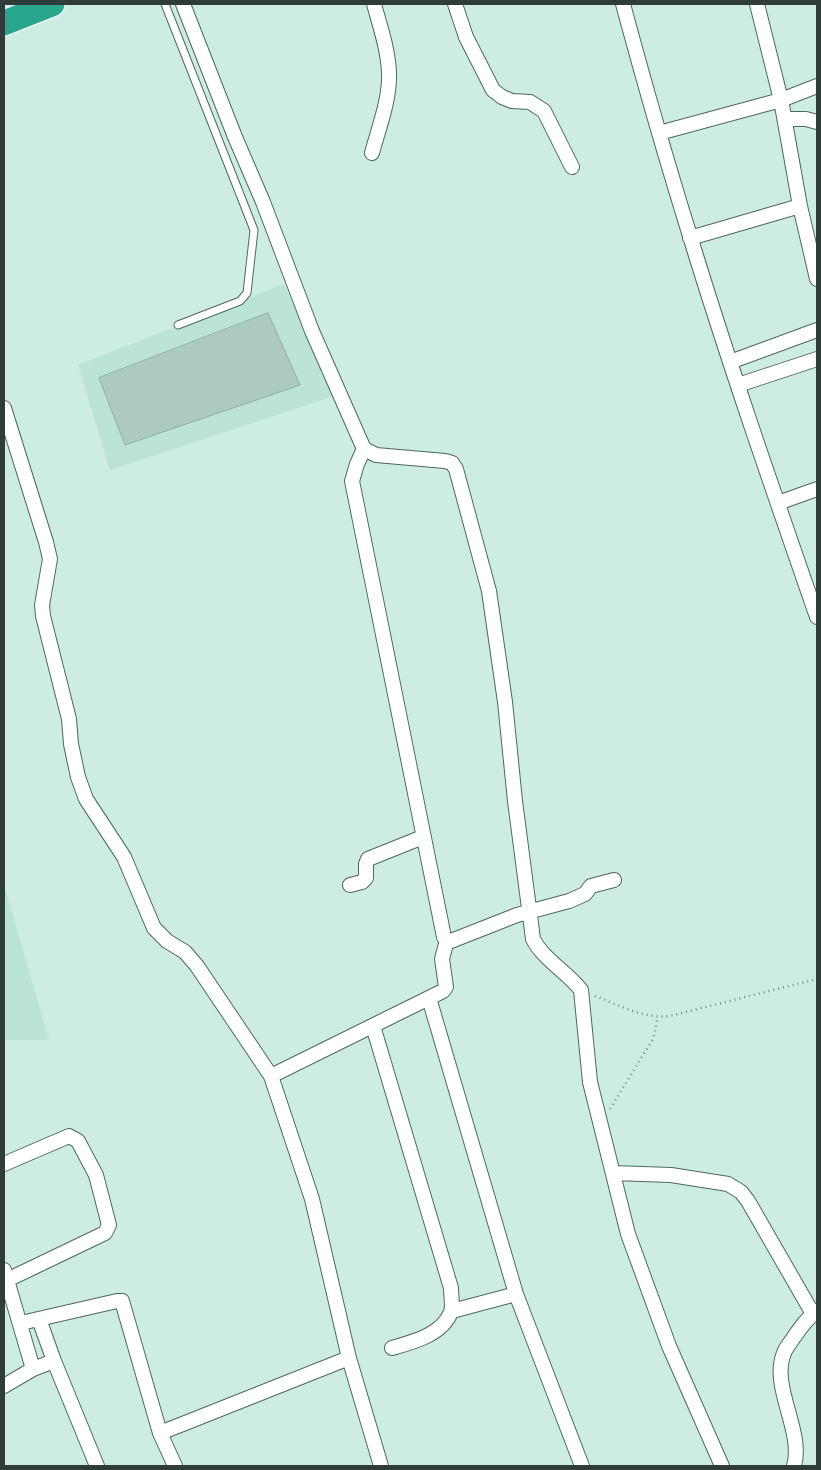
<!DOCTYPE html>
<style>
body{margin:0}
#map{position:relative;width:821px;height:1470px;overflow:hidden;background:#cdece2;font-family:"Roboto Condensed",sans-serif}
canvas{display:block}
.frame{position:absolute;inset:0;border:5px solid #303c39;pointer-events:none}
</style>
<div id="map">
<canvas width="821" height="1470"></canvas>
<div class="frame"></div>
</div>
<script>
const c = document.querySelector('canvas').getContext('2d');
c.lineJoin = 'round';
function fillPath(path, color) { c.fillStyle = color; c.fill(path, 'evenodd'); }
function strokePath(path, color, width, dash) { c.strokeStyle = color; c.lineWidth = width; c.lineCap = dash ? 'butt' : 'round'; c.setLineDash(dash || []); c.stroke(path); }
fillPath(new Path2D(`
 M284,284L334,396L110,470L78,365Z
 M4,885L49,1040H4Z`), '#bbe3d6');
const building = new Path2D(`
 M268,313L300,385L125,445L99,378Z`);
fillPath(building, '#accac0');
strokePath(building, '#92afa5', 1);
const lane = new Path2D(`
 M165,4L254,230L247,293L240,301L178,325`);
const street = new Path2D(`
 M183,4L235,137L263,202L312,331L364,449L376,455L445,461L452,463L456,469L489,591L505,702L515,801L533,939C543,959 567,972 581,990L590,1082L628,1234L669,1346L722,1466
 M455,4L466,37L493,90L502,97L512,101L530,102L544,111L572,167
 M623,4C644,82 666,159 690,236C729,364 773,490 817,617
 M757,4L781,100L800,206L817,279
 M785,119H806L817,122
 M659,133L781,100L817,86
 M372,153C379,127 390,99 389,73C388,49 380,26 374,4
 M690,238L800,206
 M730,362L817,330
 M738,385L817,359
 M4,408L46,542L50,559L42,605L43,616L69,719L71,744L78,777L86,799L124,857L154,928L167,941L185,952L197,966L271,1076L312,1199L349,1358L381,1466
 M364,449L357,464L352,481L444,937L447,940L451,941L517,915L569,901L585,894L591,886L614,880
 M778,503L817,489
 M350,885L362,882L366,878V864L368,859L423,837
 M429,998L516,1294L582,1466
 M373,1026L451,1288C451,1295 453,1306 451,1312C442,1335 413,1342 392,1348
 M271,1076L443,991L446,987L442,959L447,940
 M4,1164L69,1136L78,1141L96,1175L109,1225L105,1233L7,1280
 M613,1173L671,1175L728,1184L741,1192L748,1201L813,1314
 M4,1270L33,1369
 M452,1311L516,1294
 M39,1319L54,1361L97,1466
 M21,1323L117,1301H122L160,1433L175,1466
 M4,1386L33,1369L54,1361
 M160,1433L349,1358
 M794,1466C804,1431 770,1386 784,1353C786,1347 791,1342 794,1337C801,1327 807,1318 817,1311`);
const highway = new Path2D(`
 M4,23L52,4`);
strokePath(lane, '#4d6860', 9);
strokePath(street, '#4d6860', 16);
strokePath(highway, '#fff', 27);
strokePath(new Path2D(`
 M595,996C619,1005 643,1019 670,1016L817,979
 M610,1109L653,1039L658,1017`), '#778b85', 2.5, [1, 4]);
strokePath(lane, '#fff', 7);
strokePath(street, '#fff', 14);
strokePath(highway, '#29a78c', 25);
</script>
